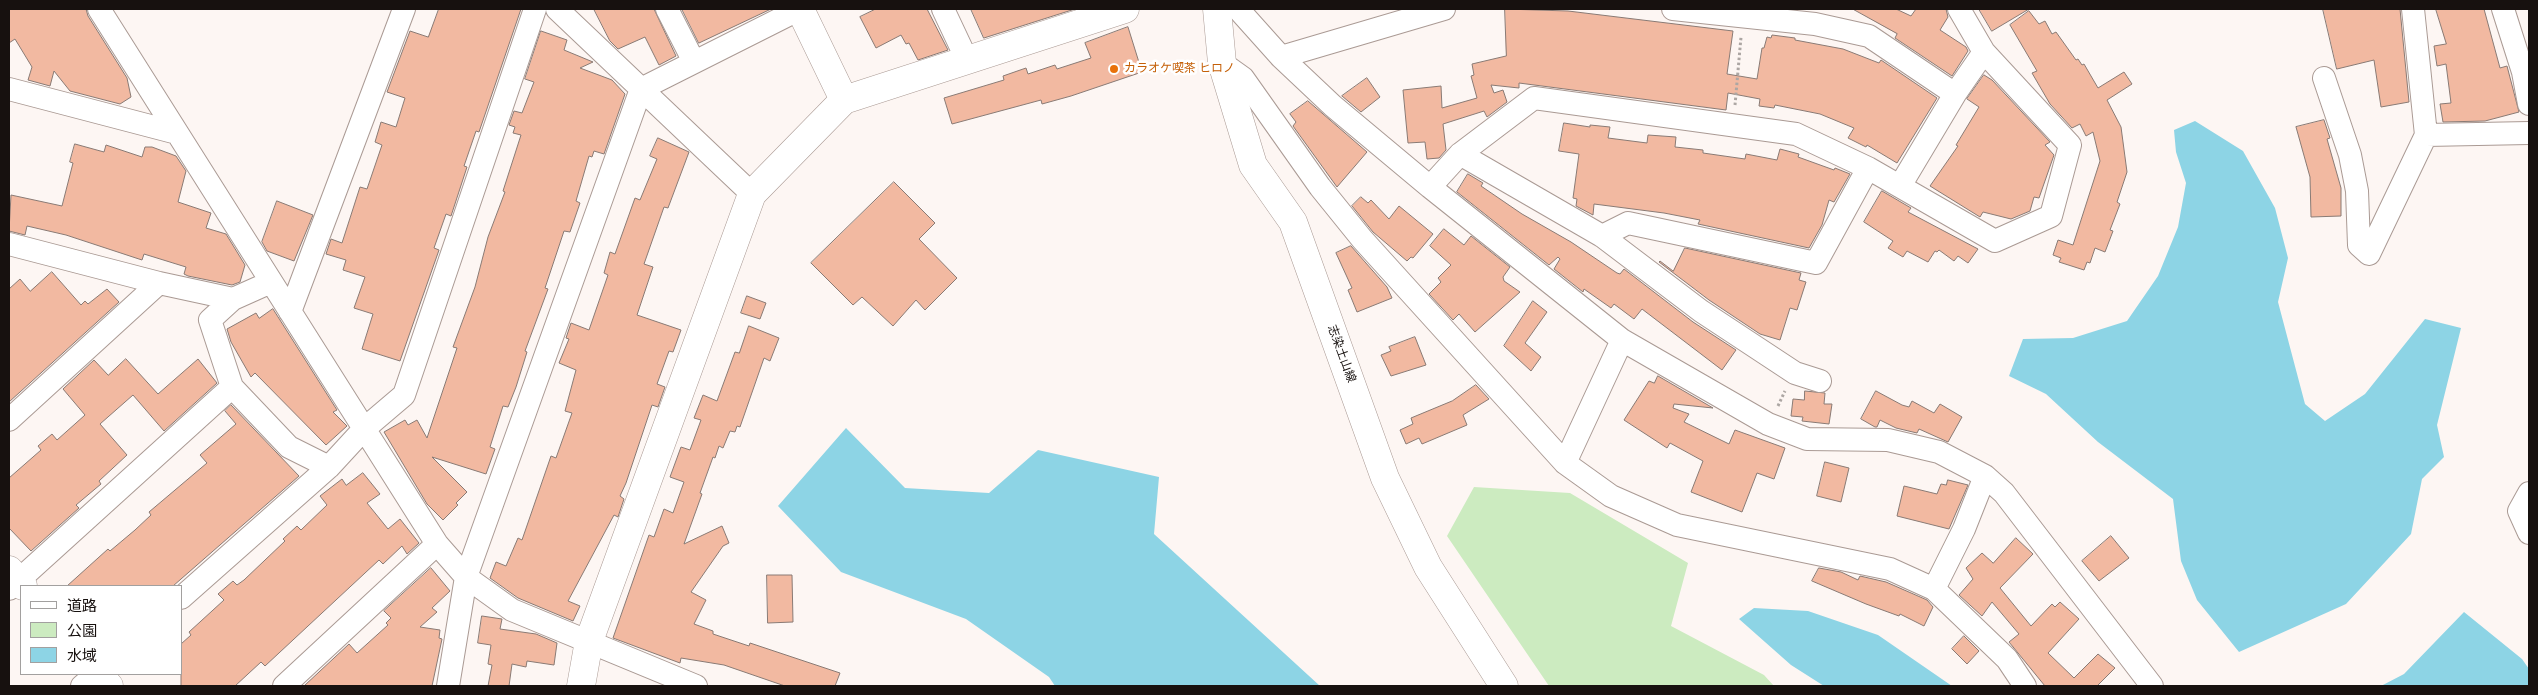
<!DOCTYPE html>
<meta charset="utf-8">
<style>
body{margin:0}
#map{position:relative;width:2538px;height:695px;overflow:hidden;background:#fdf6f3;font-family:"Nunito Sans","Noto Sans JP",sans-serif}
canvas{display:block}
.frame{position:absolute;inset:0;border:10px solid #17110f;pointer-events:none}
.legend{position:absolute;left:20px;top:585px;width:162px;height:90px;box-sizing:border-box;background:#fff;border:1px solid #a2a09f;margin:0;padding:6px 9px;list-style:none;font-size:15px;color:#17110f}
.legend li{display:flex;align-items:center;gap:10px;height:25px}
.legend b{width:25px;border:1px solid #a2a09f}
</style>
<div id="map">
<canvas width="2538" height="695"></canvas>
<div class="frame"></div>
<ul class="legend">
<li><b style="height:6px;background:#fff"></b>道路</li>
<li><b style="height:14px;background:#ccebc0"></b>公園</li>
<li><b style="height:14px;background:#8dd4e5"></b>水域</li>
</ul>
</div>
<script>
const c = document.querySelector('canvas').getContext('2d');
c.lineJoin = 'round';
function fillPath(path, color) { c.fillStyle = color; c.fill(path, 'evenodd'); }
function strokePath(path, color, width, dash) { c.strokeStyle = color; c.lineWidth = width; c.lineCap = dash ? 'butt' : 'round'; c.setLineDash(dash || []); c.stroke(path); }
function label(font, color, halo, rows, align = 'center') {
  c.font = font + ' "Nunito Sans","Noto Sans JP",sans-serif'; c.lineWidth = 5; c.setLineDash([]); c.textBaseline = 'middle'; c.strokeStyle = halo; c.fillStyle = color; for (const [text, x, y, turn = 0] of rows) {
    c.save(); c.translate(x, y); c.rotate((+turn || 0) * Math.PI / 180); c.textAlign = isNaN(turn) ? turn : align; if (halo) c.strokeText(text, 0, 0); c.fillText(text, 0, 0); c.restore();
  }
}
fillPath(new Path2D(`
 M1474,487L1570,493L1688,563L1671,626L1764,675L1774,686H1549L1447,536Z`), '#ccebc0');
fillPath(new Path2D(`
 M2195,121L2243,151L2275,208L2288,258L2278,302L2305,404L2325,421L2365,394L2425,319L2461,328L2437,425L2444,457L2422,479L2411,534L2346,604L2239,652L2197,600L2181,561L2173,499L2098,442L2046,394L2009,376L2023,339L2073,338L2127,321L2158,276L2178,227L2186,183L2176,152L2174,130Z
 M846,428L905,488L989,493L1038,450L1159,477L1154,534L1320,686H1055L1049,677L966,619L841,572L778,506Z
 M1754,608L1808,611L1878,635L1952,686H1824L1791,665L1739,619Z
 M2464,612L2522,659L2529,669V686H2381L2404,674Z`), '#8dd4e5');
const building = new Path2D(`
 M9,9H86L88,16L127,78L131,97L120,104L70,91L54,71L50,86L28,80L32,67L15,39L9,43Z
 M439,9H521L479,132L476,131L464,166L467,167L451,216L446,214L434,248L439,250L400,361L362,349L373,314L354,308L365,277L343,270L346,260L326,254L331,239L342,243L360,187L367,189L382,145L375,142L381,122L396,127L405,98L387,92L410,31L428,37Z
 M594,9H654L676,56L659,65L645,37L618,49L610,41Z
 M682,9H771L699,43Z
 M876,9H927L948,50L918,60L909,43L906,44L901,35L876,48L860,17Z
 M971,9H1075L984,38Z
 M1505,9L1568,11L1733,31L1727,74L1757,79L1762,48H1764L1767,37L1771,38L1772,35L1795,38V40L1843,49L1879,63L1881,60L1937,98L1897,163L1867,145L1866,147L1848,138L1854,128L1820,114L1775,105L1774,108L1759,106L1760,99L1728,93L1726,110L1519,83V88L1491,85L1494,93L1503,90L1507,102L1487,117L1484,111L1443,124L1446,150L1439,158L1427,159L1425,142L1408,143L1403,90L1441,86L1442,108L1477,98L1471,76L1474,75L1472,64L1506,56Z
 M1853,9H1896L1911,16L1916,9H1946L1948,17L1940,30L1966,47L1968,51L1952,76L1895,38L1897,34Z
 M1979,9H2029L1992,31Z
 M2323,9H2400L2409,102L2381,107L2374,60L2337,69Z
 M2436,9H2484L2500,68L2507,66L2519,112L2485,121L2443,122L2440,104L2451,103L2446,64L2437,66L2434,46L2446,44Z
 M2029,11L2039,24L2045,21L2052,34L2056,32L2076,60L2078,59L2082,65L2084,64L2098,88L2124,72L2132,84L2107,100L2121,127L2127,172L2117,202L2120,204L2110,230L2113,231L2105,252L2095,248L2090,263L2087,262L2084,270L2059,262L2061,258L2053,255L2058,240L2073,245L2100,161L2093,132L2086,136L2080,124L2072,128L2050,104L2032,73L2037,71L2010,25Z
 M1128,27L1142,72L1071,96L1042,104L1041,100L952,124L944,98L1004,80L1003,76L1026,68L1028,74L1055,65L1057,69L1091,58L1085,43Z
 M541,31L567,40L564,50L593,62L580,68L612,80L625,94L604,154L594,151L592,157L589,156L576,201L580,203L570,232L564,231L545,288L548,289L525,351L527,352L516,387L508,407L503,406L490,447L495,449L486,474L432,457L467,492L456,503L458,505L443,520L427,504L384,432L405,420L408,425L417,420L427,438L457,348L453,347L475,287L488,237L505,192L503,191L521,135L513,133L515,127L509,125L514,111L522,113L534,82L525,79Z
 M1984,75L1992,80L2050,142L2045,145L2054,155L2039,198L2034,197L2030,211L2011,219L1983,212L1980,217L1930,186L1958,146L1956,145L1979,107L1967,99Z
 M1367,78L1380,97L1361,112L1342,96Z
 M1308,101L1367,152L1337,187L1293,126L1296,122L1290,114Z
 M2324,120L2330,138L2327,139L2341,188V216L2311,217L2310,177L2296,127Z
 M1564,123L1590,127V125L1610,127L1608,138L1647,143L1648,135L1676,137L1675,147L1703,150V153L1745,159L1746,154L1777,160L1780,149L1799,154L1798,157L1834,170L1835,168L1850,174L1834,202L1829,200L1822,225L1809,248L1698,224L1700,220L1664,213L1594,204L1593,215L1576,206L1577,199L1573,198L1579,154L1559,151Z
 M658,138L689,152L668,208L664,207L644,264L653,267L637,315L681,330L673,352L669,351L657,384L665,387L658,407L652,405L626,483L620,496L624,499L618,517L614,515L568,601L580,606L573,621L518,598L490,578L496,562L506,566L518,538L522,540L551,456L556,458L572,413L565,411L576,370L559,363L569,339L566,338L571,323L589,330L608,275L604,273L610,252L615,254L635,198L640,200L657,159L650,156Z
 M75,144L104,152L106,145L142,157L145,147H152L176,156L186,171L178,202L211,213L206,228L226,234L245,265L240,282L232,285L188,276L184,274L186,267L144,254L142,260L66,235L27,226L25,235L9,231L11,195L62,206L73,163L70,162Z
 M1468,174L1483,183L1481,186L1522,214L1571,242L1617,273L1620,274L1624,269L1693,322L1736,350L1722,370L1642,309L1634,319L1614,304L1611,308L1584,289L1583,292L1554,269L1560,259L1558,257L1549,265L1457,192Z
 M894,182L935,223L919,239L957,278L925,310L916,300L893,326L862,297L853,305L811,263Z
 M1882,191L1911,208L1908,212L1978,249L1968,263L1958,256L1954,261L1939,250L1937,252L1935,251L1928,262L1907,251L1903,257L1888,248L1893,241L1864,222Z
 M1361,197L1368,203L1371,200L1389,219L1399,206L1433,234L1413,258L1411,257L1407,261L1373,232L1352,206Z
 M277,201L313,215L294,261L267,251L262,242Z
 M1444,229L1464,245L1471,236L1510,267L1503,277L1504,281L1520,292L1475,332L1459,314L1453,320L1429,294L1441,282L1438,278L1451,265L1430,246Z
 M1351,246L1387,287L1392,298L1357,312L1348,290L1352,288L1336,253Z
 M1685,248L1801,273L1799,280L1806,282L1797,310L1790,308L1780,340L1760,334L1709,300L1659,262L1660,261L1673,271Z
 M52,272L81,305L85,301L88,304L107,289L119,302L9,402V289L20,279L30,291Z
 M747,296L766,303L760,319L741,313Z
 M1533,301L1547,312L1525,343L1541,357L1531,371L1504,346Z
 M273,309L337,410L333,412L347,426L326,445L255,373L251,377L231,342L227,329L256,313L259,318Z
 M749,326L779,338L770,361L764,358L740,427L737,426L735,432L730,431L723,448L719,446L715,458L713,457L700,493L702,494L684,544L722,526L729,543L723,546L691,592L706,600L694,624L713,631V634L749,646L750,643L840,673L835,686H785L724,665L681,658L680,663L613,638L649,535L654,537L664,509L673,513L684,482L670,477L681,447L690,450L701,420L694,418L703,395L717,401L735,352L739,353Z
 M1415,337L1426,365L1391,376L1381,355L1391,351L1389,347Z
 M126,359L158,394L198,359L217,383L164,431L133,395L100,424L127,455L99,481L101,484L76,505L79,508L31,551L9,528V478L41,450L38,446L52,434L57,440L85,415L63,389L94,360L108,375Z
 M1658,376L1713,408L1674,404L1673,408L1689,414L1684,422L1729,444L1735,430L1785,448L1774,479L1757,473L1742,512L1691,492L1703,461L1670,443L1667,448L1624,420L1649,381L1654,383Z
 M1476,385L1489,399L1463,415L1467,425L1422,444L1419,438L1406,444L1400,430L1413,424L1411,418L1452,401Z
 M1805,391L1825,393L1824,404H1832L1829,424L1802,421L1803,417L1791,416L1793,399L1804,400Z
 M1876,391L1902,405L1909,407L1912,401L1934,413L1940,404L1962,417L1948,442L1919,429L1917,433L1896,428L1880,420L1877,427H1875L1861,419Z
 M231,405L299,476L173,586H67L108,549L110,551L135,530L151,515L149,512L207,463L200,455L236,424L225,411Z
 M1825,462L1849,468L1841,502L1817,496Z
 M363,473L380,494L367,503L388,529L400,519L419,543L407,554L402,546L383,564L379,560L265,666L261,662L235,686H181V644L191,635L189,632L224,600L218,594L233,581L237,585L244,580L285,541L283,539L297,526L301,530L327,505L320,496L342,479L346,485Z
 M1948,480L1968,485L1949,529L1897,516L1904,486L1937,494L1941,484L1946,485Z
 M2111,536L2129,558L2099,581L2082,561Z
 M2016,538L2033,554L2000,588L2031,626L2052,604L2055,607L2060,602L2079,619L2048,653L2074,678L2098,654L2115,668L2097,686H2045L2009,642L2019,634L1992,602L1982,616L1959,595L1973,579L1966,568L1982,553L1993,563Z
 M431,568L450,591L432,608L437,612L420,627L440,630L439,638L442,639L432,686H304L349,644L357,653L388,625L386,623L391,618L384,611Z
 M1819,568L1841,572L1858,580L1860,576L1886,582L1927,600L1933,607L1924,626L1900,614L1899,616L1866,604L1812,581Z
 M767,575H792L793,622L768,623Z
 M482,616L502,619L500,629L536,634L557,643L554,665L527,661L526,667L512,664L509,686H488L492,665L488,664L491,645L478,643Z
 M1964,636L1979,651L1967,664L1952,649Z`);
fillPath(building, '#f2b9a1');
strokePath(building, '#897a74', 1);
const street = new Path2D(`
 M99,9L437,544
 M557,9L752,194
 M667,9L694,62
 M943,9L967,60
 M1238,9L1281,57L1333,106L1430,187L1622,340L1768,424L1807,439L1888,440L1939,452L1985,476L2004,493L2152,686
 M1673,9L1815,24L1869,36L1955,94
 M2413,9L2426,135L2529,133
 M2503,9L2523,72L2529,104
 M1281,57L1444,9
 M1222,63L1243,78L1320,187L1362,239L1565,463L1611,496L1677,525L1890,569L1934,589L2007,659L2025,686
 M2324,78L2350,155L2357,191L2359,245L2369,254L2426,135
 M9,89L177,133
 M1460,154L1602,236L1701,311L1795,373L1820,381
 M1900,186L1955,94L1984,52
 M1430,187L1460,154L1534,98L1796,134L1868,168L1995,241L2051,216L2070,145L1984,52L1959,9
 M1602,236L1628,223L1816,263L1868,168
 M9,244L159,283L233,299L271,282
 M233,299L210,320L232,387L289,447L329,467
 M290,312L404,9
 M9,420L159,283
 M1565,463L1622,340
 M2529,493L2519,511L2529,533
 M9,589L232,387
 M1934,589L1964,529L1985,476
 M181,598L329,467L364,429L404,395L535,9
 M82,686L96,674
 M284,686L437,544L466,577L512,610L696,686
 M448,686L466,577L641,89L800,9`);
const secondary = new Path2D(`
 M800,9L844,100
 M1217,9L1222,63L1253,165L1293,222L1385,478L1428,567L1504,686
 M9,570L23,586
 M98,674L109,686
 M581,686L589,641L752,194L844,100L1125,9`);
strokePath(street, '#aa9a94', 24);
strokePath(secondary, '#aa9a94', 29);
strokePath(new Path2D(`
 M1735,105L1741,37
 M1778,406L1785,391`), '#aca6a3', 3, [2.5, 2.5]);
strokePath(street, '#fff', 22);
strokePath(secondary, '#fff', 28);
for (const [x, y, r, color] of [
 [1114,69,5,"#e8710a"]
]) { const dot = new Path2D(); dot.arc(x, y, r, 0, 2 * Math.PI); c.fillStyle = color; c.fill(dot); strokePath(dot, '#fff', 2); }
label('12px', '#c56008', '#fff', [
 ["カラオケ喫茶 ヒロノ",1124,69]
], 'left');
label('12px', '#17110f', '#fff', [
 ["志染土山線",1341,354,70]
]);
</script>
